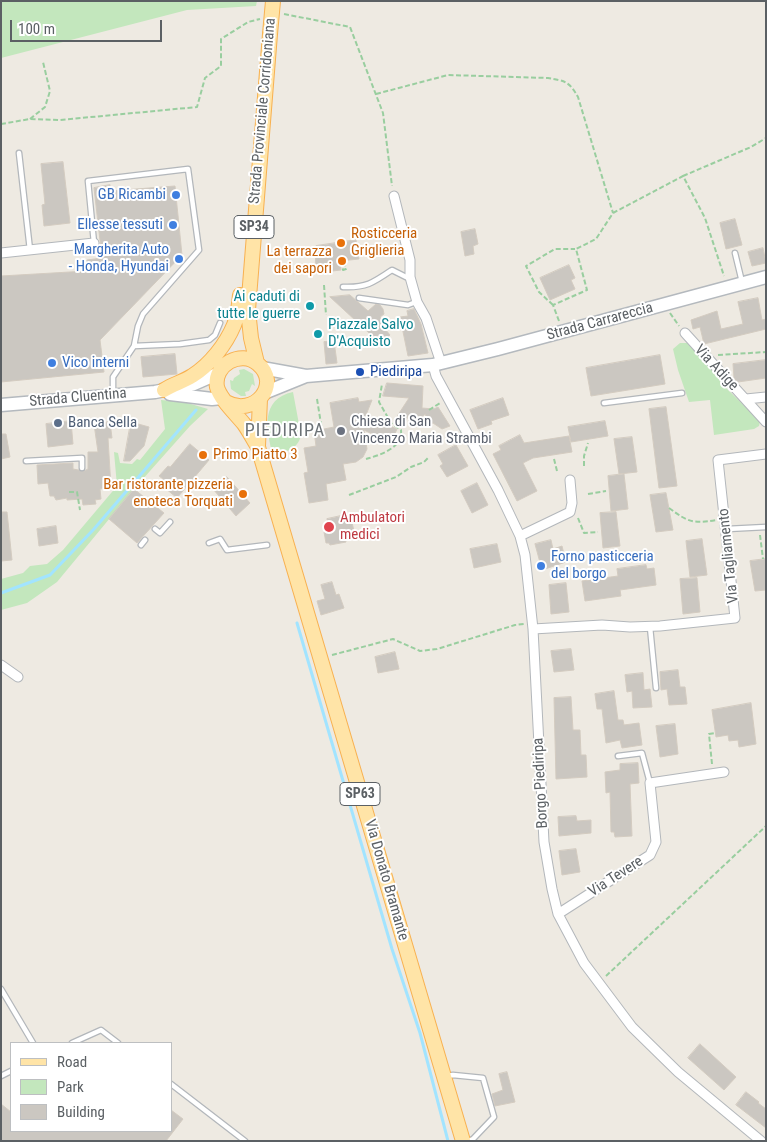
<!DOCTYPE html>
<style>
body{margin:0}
#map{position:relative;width:767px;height:1142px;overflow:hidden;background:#eeeae2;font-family:"Roboto Condensed",sans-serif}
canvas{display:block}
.frame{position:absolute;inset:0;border:2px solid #5b6064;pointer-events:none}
.legend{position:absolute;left:10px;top:1042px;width:162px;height:90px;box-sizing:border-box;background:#fff;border:1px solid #bdbfc1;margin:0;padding:6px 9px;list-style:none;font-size:15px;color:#5b6064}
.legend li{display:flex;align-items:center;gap:10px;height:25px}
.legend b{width:25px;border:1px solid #bdbfc1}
.scale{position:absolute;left:10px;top:20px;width:152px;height:22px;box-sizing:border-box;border:2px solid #5b6064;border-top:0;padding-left:6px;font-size:15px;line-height:18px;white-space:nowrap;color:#5b6064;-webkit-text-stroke:4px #fff;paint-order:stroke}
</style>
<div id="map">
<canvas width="767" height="1142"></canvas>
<div class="frame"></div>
<ul class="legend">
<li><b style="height:6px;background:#ffe4a7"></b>Road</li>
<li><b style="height:14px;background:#c3e7bd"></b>Park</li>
<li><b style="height:14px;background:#cbc7c1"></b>Building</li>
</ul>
<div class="scale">100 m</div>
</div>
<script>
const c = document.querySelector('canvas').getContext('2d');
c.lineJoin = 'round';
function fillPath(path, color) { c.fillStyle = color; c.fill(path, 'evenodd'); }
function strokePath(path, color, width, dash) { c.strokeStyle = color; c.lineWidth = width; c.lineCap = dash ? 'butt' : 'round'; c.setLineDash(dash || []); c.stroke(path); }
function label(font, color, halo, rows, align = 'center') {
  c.font = font + ' "Roboto Condensed",sans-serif'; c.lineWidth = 4; c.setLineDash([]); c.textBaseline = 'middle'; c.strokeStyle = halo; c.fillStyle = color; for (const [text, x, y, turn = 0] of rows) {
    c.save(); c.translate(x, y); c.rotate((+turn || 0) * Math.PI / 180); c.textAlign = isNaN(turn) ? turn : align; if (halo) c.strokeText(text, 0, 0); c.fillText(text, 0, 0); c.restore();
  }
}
fillPath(new Path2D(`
 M1,1H257L256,6L187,10L1,58Z
 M680,343H687L705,360L724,386L760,421L759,426L754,429L714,435L710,400L689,402L678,370L673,349Z
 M244,369L253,374L255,386L252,384L249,391L245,392L246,396H241L231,389L230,380L233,381L234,378L240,374L239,370Z
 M293,392L301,435C298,450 285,452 273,455C266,430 260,399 293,392Z
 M161,400L184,402L208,409L190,426L134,489L57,582L27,603L1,610V579L23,573L30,566L47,564L63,550L117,486L114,452L118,453L120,463L132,464L137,459L140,460L165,429Z`), '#c3e7bd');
strokePath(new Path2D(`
 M1,593L50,575L94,529L196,410
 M297,623L392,949L420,1033L448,1141`), '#a2e4ff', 3);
const building = new Path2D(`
 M63,162L70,223L44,226L42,205L45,204L41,164Z
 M110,185V191L175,186L182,255L100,340L104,372L1,382V276L87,271V260L102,258L94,188Z
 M735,219L742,245L726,249L720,223Z
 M475,229L478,244L473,246L474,254L465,256L461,232Z
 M356,240L359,259L340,261L341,270L315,273L316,246Z
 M763,248L766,263L752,266L748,252Z
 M569,265L575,278L571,280L575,289L550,300L540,278Z
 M350,295L368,311L376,304L380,305L383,309L384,314L380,317L384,322L385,329L390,335L381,344L330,297Z
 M758,298L762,320L766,319V329L704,344L700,327L693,329L691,320L717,311L721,329L743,324L738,302Z
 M414,309L421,324L428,353L408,356L400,317L408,316L407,311Z
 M333,341H334L337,363L326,364L324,342Z
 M175,354L177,374L143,377L141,357Z
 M660,355L665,384L591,396L586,368Z
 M766,360V378L738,382L734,378L733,364Z
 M387,383L423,386L422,408L434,409L438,407L450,426L442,429L433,423L430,424L425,414L419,421L409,415L403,426L394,421L409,398L383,396Z
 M358,398L359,402L372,400L366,415L397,429L391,443L364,430L367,449L363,457L356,462L343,464L346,480L326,484L328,500L309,503L304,473L308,472L304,448L316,446L314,431L334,427L330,403Z
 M503,398L509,415L491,421L492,424L478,429L470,410Z
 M666,407L677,486L659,488L649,409Z
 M71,421L73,444L48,447L46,424Z
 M605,421L608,436L571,442L568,427Z
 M110,422L112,438H108L111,488L100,489L101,499L95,500L96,504L83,505L82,499L67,500V498L56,500L54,496H50L48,483L38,484L37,465L73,463V469L84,471L88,469V452H98L94,424Z
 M131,422L149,427L144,446L130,461H124Z
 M1,434H6L10,457L1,459Z
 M520,435L524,443L569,436L572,452L533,458L523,463L537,491L517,501L493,454L501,450L499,446Z
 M632,437L637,472L619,474L614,439Z
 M190,444L209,460L177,498L159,483L163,479L159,476L168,466L170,467Z
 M456,445L468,466L447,477L440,466L443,464L438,455Z
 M624,474L628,509L611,511L608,476Z
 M227,477L250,503L236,516L213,489Z
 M477,483L488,505L472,513L461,491Z
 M134,489L164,513L137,543L109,519Z
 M666,493L673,530L656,532L650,495Z
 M1,512H7L12,560L1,561Z
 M616,512L620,546L603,548L600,513Z
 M350,514L354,531L344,533L346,542L330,545L329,543H326L324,532L329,527L327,519Z
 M56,526L58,543L39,546L37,529Z
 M702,539L707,575L690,577L686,541Z
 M551,540L553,549L562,546L566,562L542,570L535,544Z
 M497,544L501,562L474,568L470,549Z
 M766,559V590L755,591L750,561Z
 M646,565L647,569L654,568L656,585L620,590L621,596L585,601L582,581L618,576L617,569Z
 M697,578L700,612L683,614L680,579Z
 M332,582L336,595L339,594L344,608L321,615L317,601L325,599L321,585Z
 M566,583L569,612L551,614L549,585Z
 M571,649L574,670L554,672L551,651Z
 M395,652L399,669L378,673L375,657Z
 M678,670L680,687H685L687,704L669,705L667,689L661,690L660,672Z
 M643,673L644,690L650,689L652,707L633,708L632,691L627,692L625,675Z
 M614,691L618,720H623L624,725L639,723L642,745L622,748L620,740L606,743L602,709H597L595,694Z
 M571,697L573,730H580L581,755H586L587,777L556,779L554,698Z
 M751,703L756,744L739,747L738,740L729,741L728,735L716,737L712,710Z
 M675,724L678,754L660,757L656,726Z
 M638,763L639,783L630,784L632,836L615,837L614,832H611L610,792L606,793L605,772L620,770V764Z
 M576,816L577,821L591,820V833L559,836L558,817Z
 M576,849L580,872L562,875L559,851Z
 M700,1044L736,1077L724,1090L688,1058Z
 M507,1072L515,1102L495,1106L492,1094L503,1090L499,1074Z
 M746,1092L759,1102L758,1103L766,1109V1128L736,1105Z
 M1,1104L11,1112V1131H171V1110L183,1119L166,1141H1Z`);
fillPath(building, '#cbc7c1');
strokePath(building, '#d3cbc0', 1);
const lane = new Path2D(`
 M19,153L30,250
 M94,243L88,181L188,169L199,250L143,314L138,326L134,346L113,377V393
 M735,253L742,282
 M343,287C366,288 373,283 392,270L406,277H410
 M359,298L408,305L416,302
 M134,346L180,344L209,340L215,335L220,323
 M604,403L682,393
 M26,461L82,458V468
 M155,529L160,533L170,522
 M727,529L766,527
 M209,543L220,539L227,550L267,545
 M141,545L145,540
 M650,627L656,688
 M618,756L642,753L650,783
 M1,989L33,1043
 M72,1043L101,1030L118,1043
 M1,1076L11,1071
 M446,1076L453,1075L483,1078L494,1117L473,1139L469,1141
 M171,1084L245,1141`);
const street = new Path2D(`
 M394,196L410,260V277L417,302L426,318L441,363
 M1,253L94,243
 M685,333L766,422
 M433,365L436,376L498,490L520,536L525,555L533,629L544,842L552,889L558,914L584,963L632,1027L678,1072L761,1141
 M746,399L766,397
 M520,536L570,512L572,503L570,480
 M533,629L602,625L630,627L660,626L735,618L718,460L766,454
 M1,665L18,677
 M558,914L650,855L656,842L650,783L724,772`);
const secondary = new Path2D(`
 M262,368L306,376L433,365L498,349L766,277
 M264,393L306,376
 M170,394L212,399L222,398
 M1,405L155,392L194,384L219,373`);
const primary = new Path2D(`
 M257,363L251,338L248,310L270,34
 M164,390C173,384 183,382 192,376C210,365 226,344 234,325C238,316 239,305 240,295
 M226,402C254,418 282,384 258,364C241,349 213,365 217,387C220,399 236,414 244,424C249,431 253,439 258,447L463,1141
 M258,446L260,399`);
strokePath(lane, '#b3b7bb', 7);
strokePath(street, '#b3b7bb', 11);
strokePath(secondary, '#b4b9be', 15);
strokePath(primary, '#f8b151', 16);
strokePath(new Path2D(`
 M284,14L350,27L383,113L392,186
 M376,94L448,75L548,78C565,81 569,81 578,97L613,213
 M30,119L45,107L50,91L43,62
 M1,124L30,119L60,120L197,107L205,78L221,66V39L248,22L260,19
 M683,176L751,147L766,138
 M342,261L343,270L346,269L345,265
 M324,285L326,315
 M553,305L539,292L526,266L555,249H575
 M670,313L679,326
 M559,321L553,305L587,290L576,249L596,239L613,213L683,176L705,218L724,276
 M718,355L766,352
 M317,399L322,430
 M429,410L440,403
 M366,459C380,455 403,448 401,430L391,423L379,402L382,384
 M554,459L557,471
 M584,466V456L588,443
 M69,492H77L80,510
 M588,494L606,491
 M349,495L396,477L411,467L424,462L429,457
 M669,508C688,522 693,524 716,520
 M578,518L584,533L598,532
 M760,535L763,559
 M332,655L393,639L420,651L437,649L515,625L524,624
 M712,764L709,734L715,733
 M606,976L766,826`), '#99ce9f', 2, [5, 2.5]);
strokePath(lane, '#fff', 4.5);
strokePath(street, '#fff', 9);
strokePath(secondary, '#fff', 12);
strokePath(primary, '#ffe4a7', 14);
const primaryBridge = new Path2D(`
 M270,34L273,1`);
strokePath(primaryBridge, '#f8b151', 16, []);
strokePath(primaryBridge, '#ffe4a7', 14);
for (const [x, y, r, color] of [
 [176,195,5,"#3f7fe0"],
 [173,225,5,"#3f7fe0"],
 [341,243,5,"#e8710a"],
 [179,259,5,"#3f7fe0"],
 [342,261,5,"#e8710a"],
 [310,306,5,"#0f9aa8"],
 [318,334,5,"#0f9aa8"],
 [52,363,5,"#3f7fe0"],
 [360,372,5,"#1a4fb4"],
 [58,423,5,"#5c6f8a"],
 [341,431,5,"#6b7280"],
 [203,455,5,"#e8710a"],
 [243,494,5,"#e8710a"],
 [329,527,6,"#e0444e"],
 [541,566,5,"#3f7fe0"]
]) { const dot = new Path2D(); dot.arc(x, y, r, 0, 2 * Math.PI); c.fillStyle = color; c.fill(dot); strokePath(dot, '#fff', 2); }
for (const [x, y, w] of [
 [254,227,40],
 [360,794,40]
]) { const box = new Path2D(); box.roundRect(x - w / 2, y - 11.5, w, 23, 4); c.fillStyle = '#fff'; c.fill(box); strokePath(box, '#5b6064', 1); }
label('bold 14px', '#5b6064', null, [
 ["SP34",254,227],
 ["SP63",360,794]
]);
label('15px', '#5b6064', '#fff', [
 ["Strada Provinciale Corridoniana",263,111,-85],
 ["Strada Carrareccia",600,322,-15],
 ["Via Adige",716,368,47],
 ["Strada Cluentina",78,398,-5],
 ["Via Tagliamento",729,556,-96],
 ["Borgo Piediripa",541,783,-93],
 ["Via Tevere",616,877,-33],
 ["Via Donato Bramante",386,880,74]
]);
label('15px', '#366cbe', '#fff', [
 ["GB Ricambi",166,195],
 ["Ellesse tessuti",163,225],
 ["Margherita Auto",169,250],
 ["- Honda, Hyundai",169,267],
 ["Vico interni",62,363,"left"],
 ["Forno pasticceria",551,557,"left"],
 ["del borgo",551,574,"left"]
], 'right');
label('15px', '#c56008', '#fff', [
 ["Rosticceria",351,234],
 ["Griglieria",351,251],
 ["La terrazza",332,252,"right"],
 ["dei sapori",332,269,"right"],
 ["Primo Piatto 3",213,455],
 ["Bar ristorante pizzeria",233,485,"right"],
 ["enoteca Torquati",233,502,"right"]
], 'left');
label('15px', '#0d838f', '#fff', [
 ["Ai caduti di",300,297],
 ["tutte le guerre",300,314],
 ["Piazzale Salvo",328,325,"left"],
 ["D'Acquisto",328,342,"left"]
], 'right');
label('15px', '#164399', '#fff', [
 ["Piediripa",370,372]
], 'left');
label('15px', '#5b616d', '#fff', [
 ["Chiesa di San",351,422],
 ["Vincenzo Maria Strambi",351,439]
], 'left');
label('15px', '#4e5e75', '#fff', [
 ["Banca Sella",68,423]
], 'left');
label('15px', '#be3a42', '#fff', [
 ["Ambulatori",340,518],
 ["medici",340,535]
], 'left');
c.letterSpacing = '1px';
label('18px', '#6c7276', '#fff', [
 ["PIEDIRIPA",285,431]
]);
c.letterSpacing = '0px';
</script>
